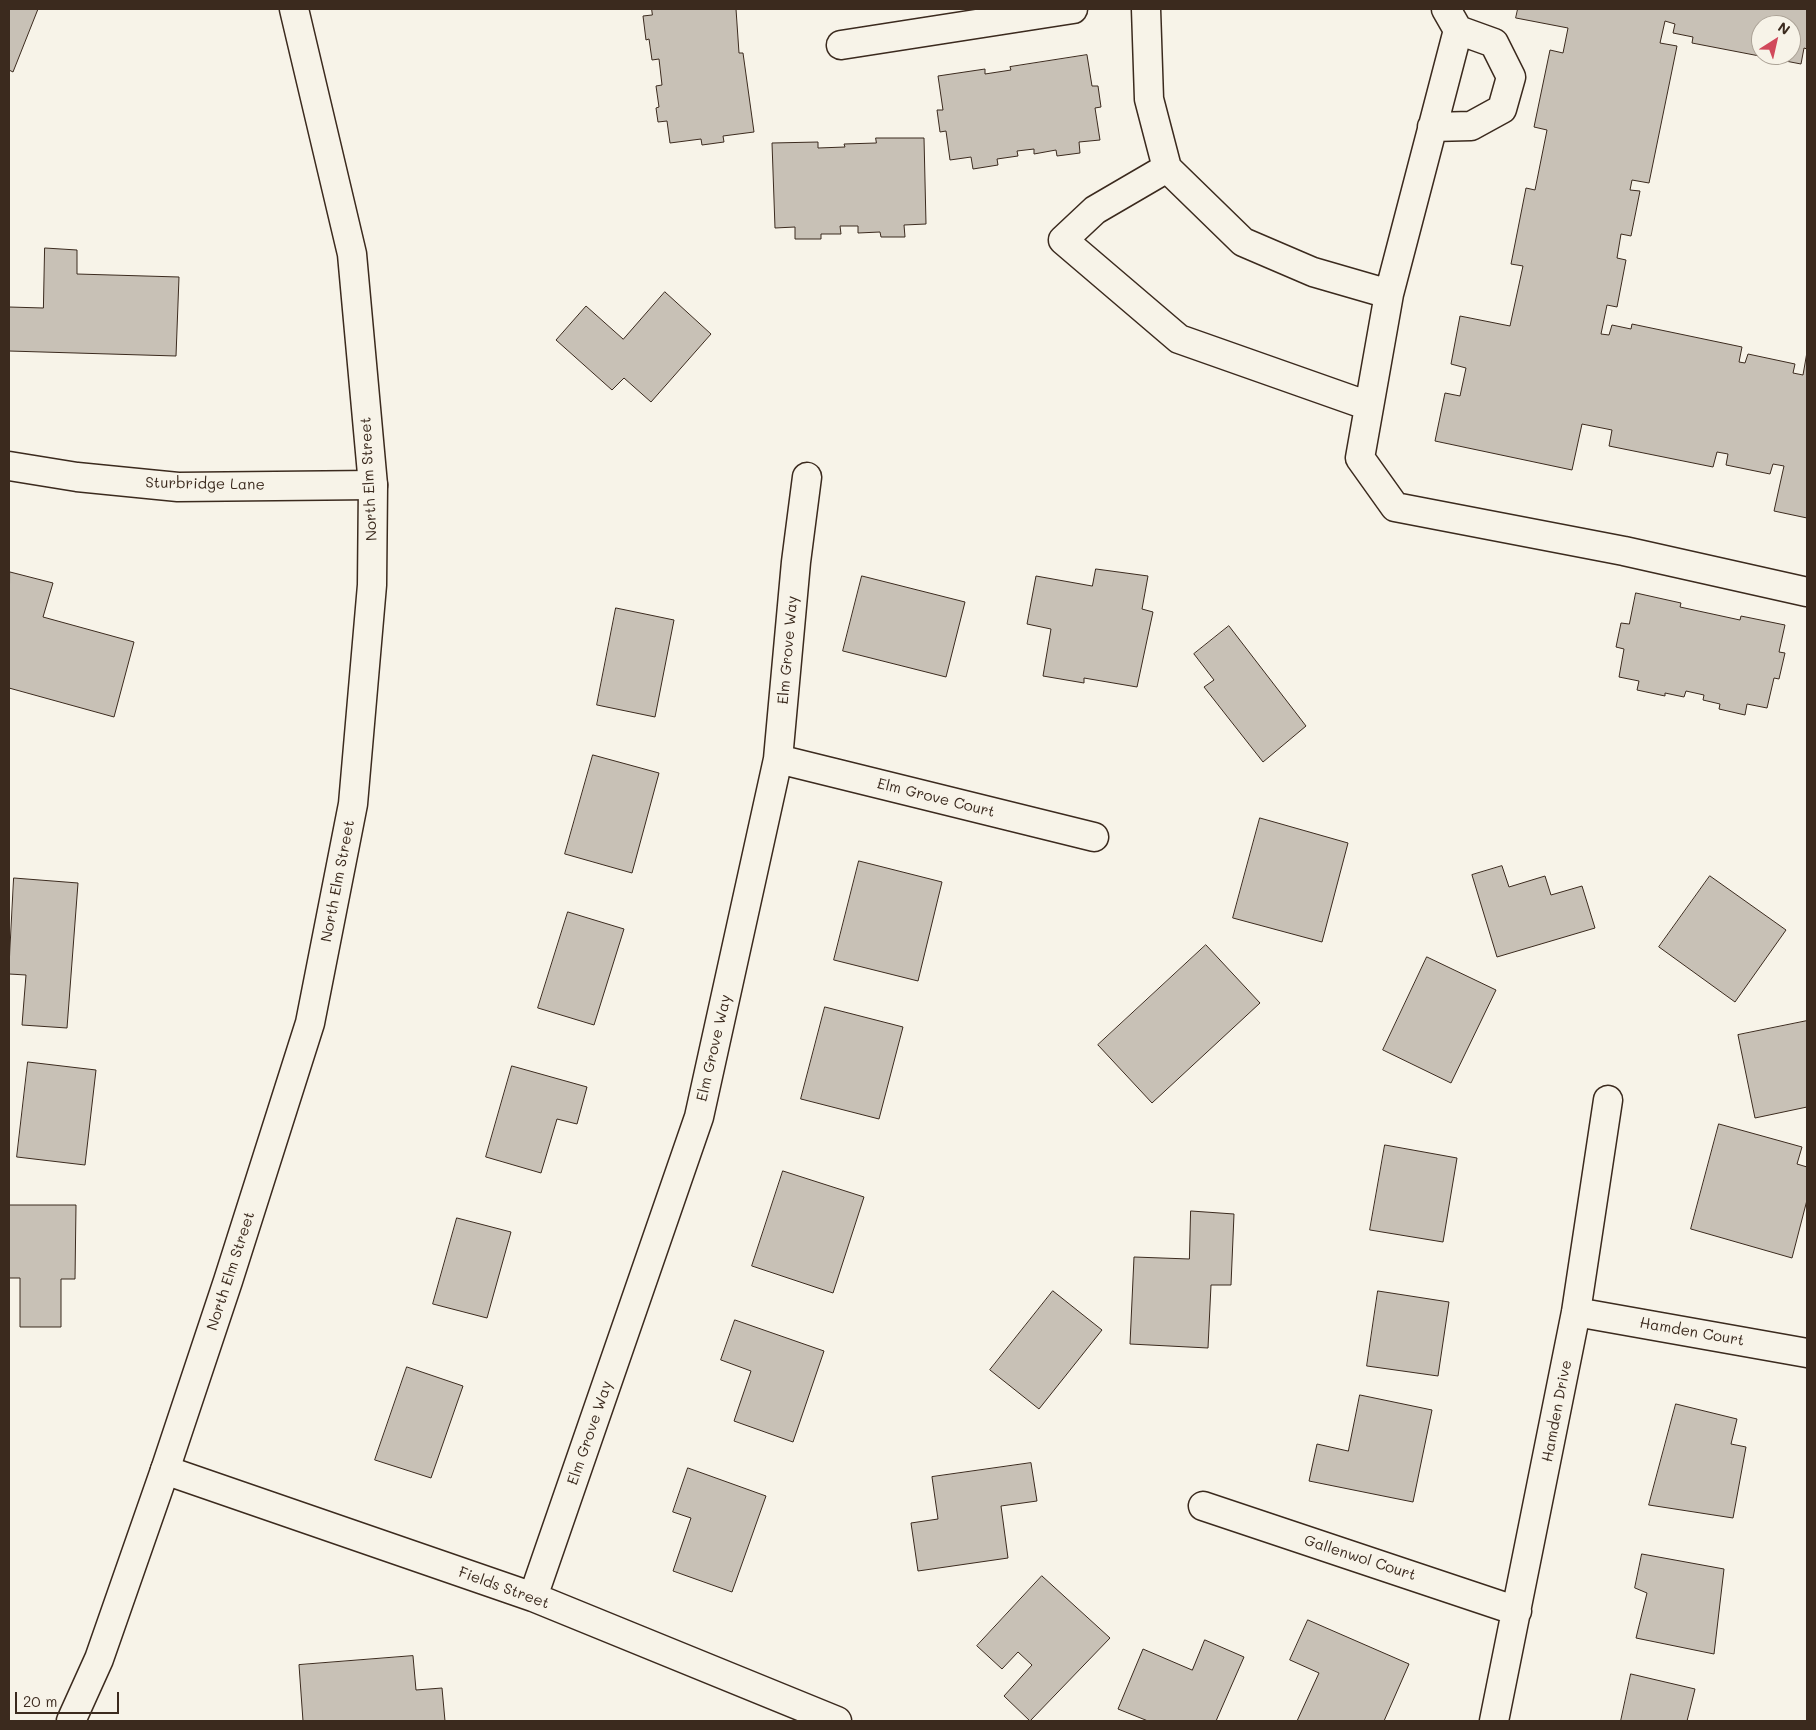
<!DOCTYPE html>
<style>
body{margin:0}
#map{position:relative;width:1816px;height:1730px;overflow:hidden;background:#f7f3e8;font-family:Mali,sans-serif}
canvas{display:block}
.frame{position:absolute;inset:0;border:10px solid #3b2a1e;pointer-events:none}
.north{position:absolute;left:1751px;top:15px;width:50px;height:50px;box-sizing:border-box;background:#f7f3e8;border:1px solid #aca397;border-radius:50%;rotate:35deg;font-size:14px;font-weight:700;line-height:20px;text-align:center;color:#3b2a1e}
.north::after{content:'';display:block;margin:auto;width:18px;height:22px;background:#d1495b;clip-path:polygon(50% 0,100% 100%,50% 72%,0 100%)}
.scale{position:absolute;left:15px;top:1692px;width:104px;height:22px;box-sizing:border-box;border:2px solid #3b2a1e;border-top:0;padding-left:6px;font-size:15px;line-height:18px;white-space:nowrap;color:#3b2a1e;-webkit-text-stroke:4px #f7f3e8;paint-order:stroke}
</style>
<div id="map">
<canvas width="1816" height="1730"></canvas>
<div class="frame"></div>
<div class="north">N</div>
<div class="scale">20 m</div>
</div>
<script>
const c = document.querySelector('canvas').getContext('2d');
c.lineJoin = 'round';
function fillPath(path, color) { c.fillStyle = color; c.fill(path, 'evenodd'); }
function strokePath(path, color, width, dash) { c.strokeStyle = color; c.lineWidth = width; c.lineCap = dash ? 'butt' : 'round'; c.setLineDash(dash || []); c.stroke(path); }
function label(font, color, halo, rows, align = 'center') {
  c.font = font + ' Mali,sans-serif'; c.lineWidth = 4; c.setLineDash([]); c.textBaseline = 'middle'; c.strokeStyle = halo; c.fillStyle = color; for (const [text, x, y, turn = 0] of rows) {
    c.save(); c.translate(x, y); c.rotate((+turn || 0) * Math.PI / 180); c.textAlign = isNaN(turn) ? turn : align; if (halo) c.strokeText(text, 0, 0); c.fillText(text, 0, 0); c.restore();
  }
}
const building = new Path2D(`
 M9,9H38L13,72L9,70Z
 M652,9H736L739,53H743L754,132L723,136L724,142L702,145L701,139L670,143L667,121L658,122L656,108L659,107L656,86L662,85L659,59L652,60L649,39L646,40L643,16L652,15Z
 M1518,9H1807V49L1804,48L1801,64L1692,43L1693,37L1673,33L1675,24L1665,21L1660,43L1677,46L1649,183L1632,180L1630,190L1640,191L1631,236L1621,234L1617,258L1626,260L1617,307L1607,305L1601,334L1609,335L1612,325L1631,329L1632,324L1742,347L1739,362L1745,363L1748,354L1795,364L1793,373L1803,375L1807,352V518L1774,511L1784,466L1773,464L1770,474L1726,465L1728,454L1717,452L1713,467L1609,446L1612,430L1582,424L1572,470L1435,441L1445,393L1460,396L1466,368L1451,364L1460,316L1510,326L1523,266L1511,264L1526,188L1535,190L1547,130L1534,127L1550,50L1563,53L1568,28L1516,18ZM1761,25H1791V55H1761Z
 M1087,55L1092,86H1098L1101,107L1095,108L1100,140L1079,142L1080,153L1057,156L1056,150L1034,154V149L1017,151L1018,156L997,159L998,165L973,169L971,157L950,160L946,131L940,132L937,110H943L938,76L985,69V74L1011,70L1010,67Z
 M876,138H924L926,224L904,225L905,237H881L880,232L858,233V226H840L841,234H821V239H795V227L775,228L772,143L818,142V148L845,147L844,144L876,143Z
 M45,248L77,250V274L179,277L176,356L9,351V307L43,308Z
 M665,292L711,334L651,402L624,378L612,390L556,340L586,306L623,339Z
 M1096,569L1148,576L1142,609L1153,612L1137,687L1084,678V683L1043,676L1051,629L1027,624L1036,576L1092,586Z
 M10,572L53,583L43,617L134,642L114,717L9,688Z
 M862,576L965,602L946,677L843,651Z
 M1636,593L1681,603L1680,607L1740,620L1741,616L1785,625L1779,652L1785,653L1779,679L1774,678L1767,708L1747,704L1745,715L1719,709L1720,704L1703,700L1704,695L1686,691L1684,697L1665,693V696L1637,690L1639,681L1619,677L1624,649L1616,647L1621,623L1629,624Z
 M616,608L674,620L655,717L597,705Z
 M1229,626L1306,726L1263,762L1204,687L1214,680L1194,654Z
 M593,755L659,773L632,873L565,854Z
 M1260,818L1348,843L1322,942L1233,918Z
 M859,861L942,882L918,981L834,960Z
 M1502,866L1509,887L1545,876L1551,895L1582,886L1595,928L1497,957L1472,875Z
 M1710,876L1786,930L1735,1002L1659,947Z
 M14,878L78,883L67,1028L22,1025L26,975L9,974Z
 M568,912L624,929L594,1025L538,1008Z
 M1206,945L1260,1003L1152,1103L1098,1045Z
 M1427,957L1496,990L1451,1083L1383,1050Z
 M825,1007L903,1027L879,1119L801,1099Z
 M1807,1021V1107L1755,1118L1738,1035Z
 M28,1062L96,1070L85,1165L17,1157Z
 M512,1066L587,1087L577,1124L557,1119L541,1173L486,1157Z
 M1719,1124L1802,1147L1797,1164L1807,1167V1200L1792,1258L1691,1229Z
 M1385,1145L1457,1158L1443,1242L1370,1230Z
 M783,1171L864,1197L833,1293L752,1266Z
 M9,1205H76L75,1279H61V1327H20V1278H9Z
 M1191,1211L1234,1214L1231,1285H1211L1208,1348L1130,1344L1134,1257L1189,1259Z
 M457,1218L511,1232L487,1318L433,1304Z
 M1053,1291L1102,1330L1039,1409L990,1370Z
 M1378,1291L1449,1302L1438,1376L1367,1366Z
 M735,1320L824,1351L793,1442L734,1421L751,1371L721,1360Z
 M407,1367L463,1386L431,1478L375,1460Z
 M1360,1395L1432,1410L1413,1502L1309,1481L1317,1444L1348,1451Z
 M1676,1404L1737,1419L1731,1444L1746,1447L1733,1518L1649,1505Z
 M1031,1463L1037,1501L1001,1506L1008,1558L918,1571L911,1523L938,1519L932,1477Z
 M688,1468L766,1496L732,1592L673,1571L691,1518L673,1512Z
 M1642,1554L1724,1569L1714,1654L1636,1638L1647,1593L1635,1588Z
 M1042,1576L1110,1638L1030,1721L1004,1696L1032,1665L1018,1652L1002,1669L977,1646Z
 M1308,1620L1409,1664L1384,1721H1297L1319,1673L1290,1660Z
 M1205,1640L1244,1657L1216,1721H1148L1118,1709L1143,1649L1192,1670Z
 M413,1656L416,1690L442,1688L445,1721H303L299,1665Z
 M1631,1674L1695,1689L1687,1721H1621Z`);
fillPath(building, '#c8c1b6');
strokePath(building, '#3b2a1e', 1);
const minor = new Path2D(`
 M1146,9L1149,99L1167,168L1243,242L1313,272L1389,294
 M1446,9L1458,30L1389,294L1360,458L1395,507L1624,551L1807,592
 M841,45L1073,9
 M1432,127L1471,126L1502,109L1511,77L1494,43L1458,30
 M1167,168L1095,210L1063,240L1179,339L1369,406
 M9,466L77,477L178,487L373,485
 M778,759L1094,837
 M1576,1312L1807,1353
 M165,1470L533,1597L837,1721
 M1203,1506L1517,1611
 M533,1597L699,1117L778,759L796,562L807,477
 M1494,1721L1576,1312L1608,1100`);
const major = new Path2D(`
 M71,1721L99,1659L165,1470L228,1281L310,1023L353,804L372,585L373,485L352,254L294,9`);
strokePath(minor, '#3b2a1e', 31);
strokePath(major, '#3b2a1e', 31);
strokePath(minor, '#f7f3e8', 28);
strokePath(major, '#f7f3e8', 28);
label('15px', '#3b2a1e', '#f7f3e8', [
 ["North Elm Street",369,479,-93],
 ["Sturbridge Lane",205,484,1],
 ["Elm Grove Way",788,650,-85],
 ["Elm Grove Court",936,798,14],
 ["North Elm Street",338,881,-79],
 ["Elm Grove Way",714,1048,-77],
 ["North Elm Street",231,1271,-72],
 ["Hamden Court",1692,1332,10],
 ["Hamden Drive",1557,1411,-79],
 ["Elm Grove Way",590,1433,-71],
 ["Gallenwol Court",1360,1558,18],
 ["Fields Street",504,1588,20]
]);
</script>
